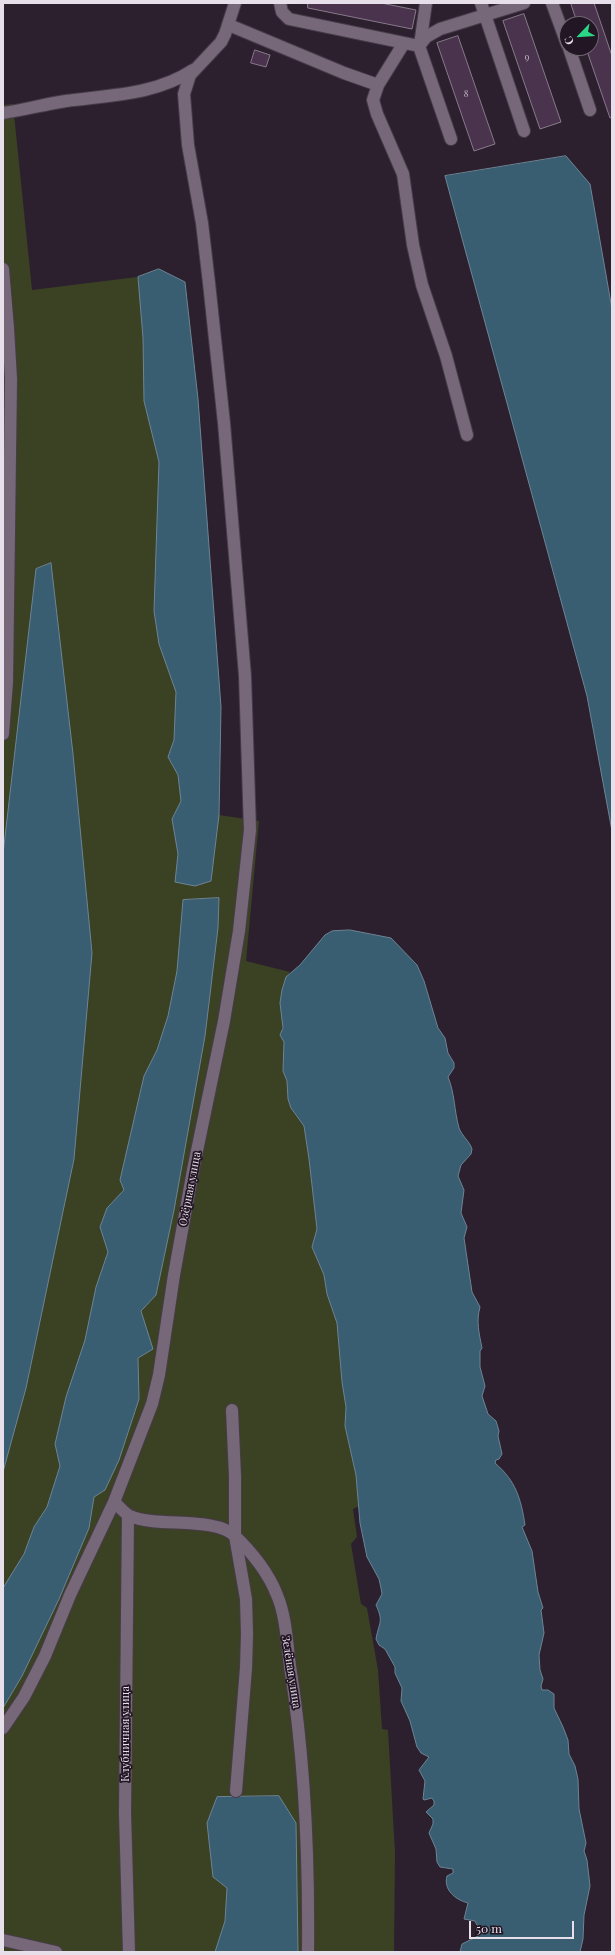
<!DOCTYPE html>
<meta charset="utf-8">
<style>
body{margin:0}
#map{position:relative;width:615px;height:1955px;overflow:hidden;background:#2c202e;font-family:"Playfair Display",serif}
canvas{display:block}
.frame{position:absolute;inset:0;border:4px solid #e7dfe9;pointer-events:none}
.north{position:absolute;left:559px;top:16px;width:40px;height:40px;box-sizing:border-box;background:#231624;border:1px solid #716673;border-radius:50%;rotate:245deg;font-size:11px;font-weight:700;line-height:16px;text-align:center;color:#e7dfe9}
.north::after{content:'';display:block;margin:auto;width:14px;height:18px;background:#28d885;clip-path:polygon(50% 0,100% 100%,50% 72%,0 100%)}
.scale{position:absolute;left:469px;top:1921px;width:105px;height:18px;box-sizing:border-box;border:2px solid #e7dfe9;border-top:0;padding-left:5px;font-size:12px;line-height:14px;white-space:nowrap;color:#e7dfe9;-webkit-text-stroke:3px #231624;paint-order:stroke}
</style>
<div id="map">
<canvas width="615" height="1955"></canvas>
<div class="frame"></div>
<div class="north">С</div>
<div class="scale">50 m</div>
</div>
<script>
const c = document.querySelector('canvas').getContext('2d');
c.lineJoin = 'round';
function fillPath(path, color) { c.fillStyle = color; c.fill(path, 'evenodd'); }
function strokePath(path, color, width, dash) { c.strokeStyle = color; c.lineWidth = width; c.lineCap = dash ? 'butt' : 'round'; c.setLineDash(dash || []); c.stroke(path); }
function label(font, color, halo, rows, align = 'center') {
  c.font = font + ' "Playfair Display",serif'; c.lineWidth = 3.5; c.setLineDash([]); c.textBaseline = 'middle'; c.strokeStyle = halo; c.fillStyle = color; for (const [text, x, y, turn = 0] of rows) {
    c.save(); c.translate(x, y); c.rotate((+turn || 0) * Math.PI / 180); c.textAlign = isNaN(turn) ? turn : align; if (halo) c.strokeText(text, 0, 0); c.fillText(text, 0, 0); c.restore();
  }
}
fillPath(new Path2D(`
 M13,104L32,290L137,277L159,269L185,282L198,399L221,707L219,815L259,821L246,961L290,972C273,995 289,1015 280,1035L284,1042L283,1071L287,1081L288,1099L291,1108L304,1126L309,1159L317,1229L312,1247L324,1275L327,1294L337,1323L342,1382L346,1407L345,1426L356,1475L359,1506L353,1509L357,1537L351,1544L361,1604L367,1608L378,1670L382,1729L388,1730L395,1853L394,1952H298L296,1904L279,1796L217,1797L208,1823L213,1877L227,1888L225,1921L215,1952H3V105Z`), '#3b4123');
const water = new Path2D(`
 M566,156L590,184L612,309V831L587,696L445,176Z
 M159,269L185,282L198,399L221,707L219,815L211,881L195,886L175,882L178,854L172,819L181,801L178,775L168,757L174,740L176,692L159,644L154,611L159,462L144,401L143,338L138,277Z
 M51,563L73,754L92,953L74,1159L26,1388L3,1472V854L36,569Z
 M219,898L218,928L205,1036L174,1210L156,1295L141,1311L153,1349L138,1358L139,1399L119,1460L105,1490L94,1497L89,1528L59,1599L22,1676L3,1708V1588L24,1554L34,1527L47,1507L60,1466L55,1444L66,1397L85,1340L96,1287L108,1252L100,1227L107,1208L124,1190L120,1180L144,1076L157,1050L168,1016L177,971L183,900Z
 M350,930L391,938L417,965L424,981L438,1028L445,1038L448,1053L454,1063V1068L448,1077C455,1094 454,1110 459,1128C462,1136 470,1142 472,1149L471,1154L461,1165L458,1176L464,1190L461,1213L467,1227L464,1238L472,1292L480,1307C476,1321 479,1333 482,1348L480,1351V1367L485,1386L482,1396L488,1414L496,1421L499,1431L498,1436L502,1454L499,1459L496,1460L495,1463C516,1481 521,1499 525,1525L522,1527L532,1551L538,1592L543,1608L541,1610L544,1633L539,1655L540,1670L543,1679L541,1686L542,1690H548L554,1694V1708L563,1727L568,1740L569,1754L575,1766L578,1779L579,1809L586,1843L584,1851L587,1860L590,1886L584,1915L583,1939L580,1952H460L462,1944L478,1936L480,1931L475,1921L464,1919L468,1903C456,1900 443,1890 447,1876L453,1873V1869L440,1867L437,1862L436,1849L429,1833L433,1824V1819L426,1812L434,1805V1801L432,1798L424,1800L423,1799L425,1781L419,1770L429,1757L421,1753L417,1747L410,1721L401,1701L402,1688L395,1673V1667L385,1649L379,1645L376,1639C379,1622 384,1622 376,1605L382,1594L381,1588L379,1579L367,1557L360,1523L356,1475L345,1426L346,1407L342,1382L337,1323L327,1294L324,1275L312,1247L317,1229L309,1159L304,1126L291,1108L288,1099L287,1081L283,1071L284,1042L280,1035L283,1028L280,1003L282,990L286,977L300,965L325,935L332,931Z
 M279,1796L296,1823L298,1952H215L225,1921L227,1888L213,1877L207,1823L217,1797Z`);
fillPath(water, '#395d71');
strokePath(water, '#6d8495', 1);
const building = new Path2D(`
 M308,3H381L416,10L412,29L308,8Z
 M571,3H594L612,56V117L610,118L586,48H591V24H578Z
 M524,14L561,122L540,129L503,21Z
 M458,36L495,144L474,151L437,43Z
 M255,50L270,55L266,67L251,63Z`);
fillPath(building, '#49334d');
strokePath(building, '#88798b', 1);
const minor = new Path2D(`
 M280,3L282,12L289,19L419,46L451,139
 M481,3L524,131
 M552,3L567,44
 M229,25L344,73L378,85
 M404,43L378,85L373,100L377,114L403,174L413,245L422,285L446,356L467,435
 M420,45L426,3
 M419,46L426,37L440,29L524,3
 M569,48L590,110
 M3,113C24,110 45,104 66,101C110,95 155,95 193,70
 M3,269L8,328L11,379L7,682L3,734
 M232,1410L235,1476V1536L246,1599L247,1634L246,1668L236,1791
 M114,1502C119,1506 124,1513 130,1516C158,1528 214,1516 235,1536C252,1552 269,1574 277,1595C286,1616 287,1643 290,1666C305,1760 309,1857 308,1952
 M128,1515L125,1813L129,1952
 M3,1728L24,1697L45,1656L70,1595L114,1502L152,1404L159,1375L174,1275L193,1170L224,1021L239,931L250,830L245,676L224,423L209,283L202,223L188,145L184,94L190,75L221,42L225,34L235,3
 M3,1940L56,1952`);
strokePath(minor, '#473c49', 14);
strokePath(minor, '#776879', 12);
label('9px', '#c0b4c2', null, [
 ["9",527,57],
 ["8",466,94]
]);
label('11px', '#e7dfe9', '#231624', [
 ["Озёрная улица",190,1189,-79],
 ["Зелёная улица",291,1672,81],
 ["Клубничная улица",126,1734,-90]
]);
</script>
